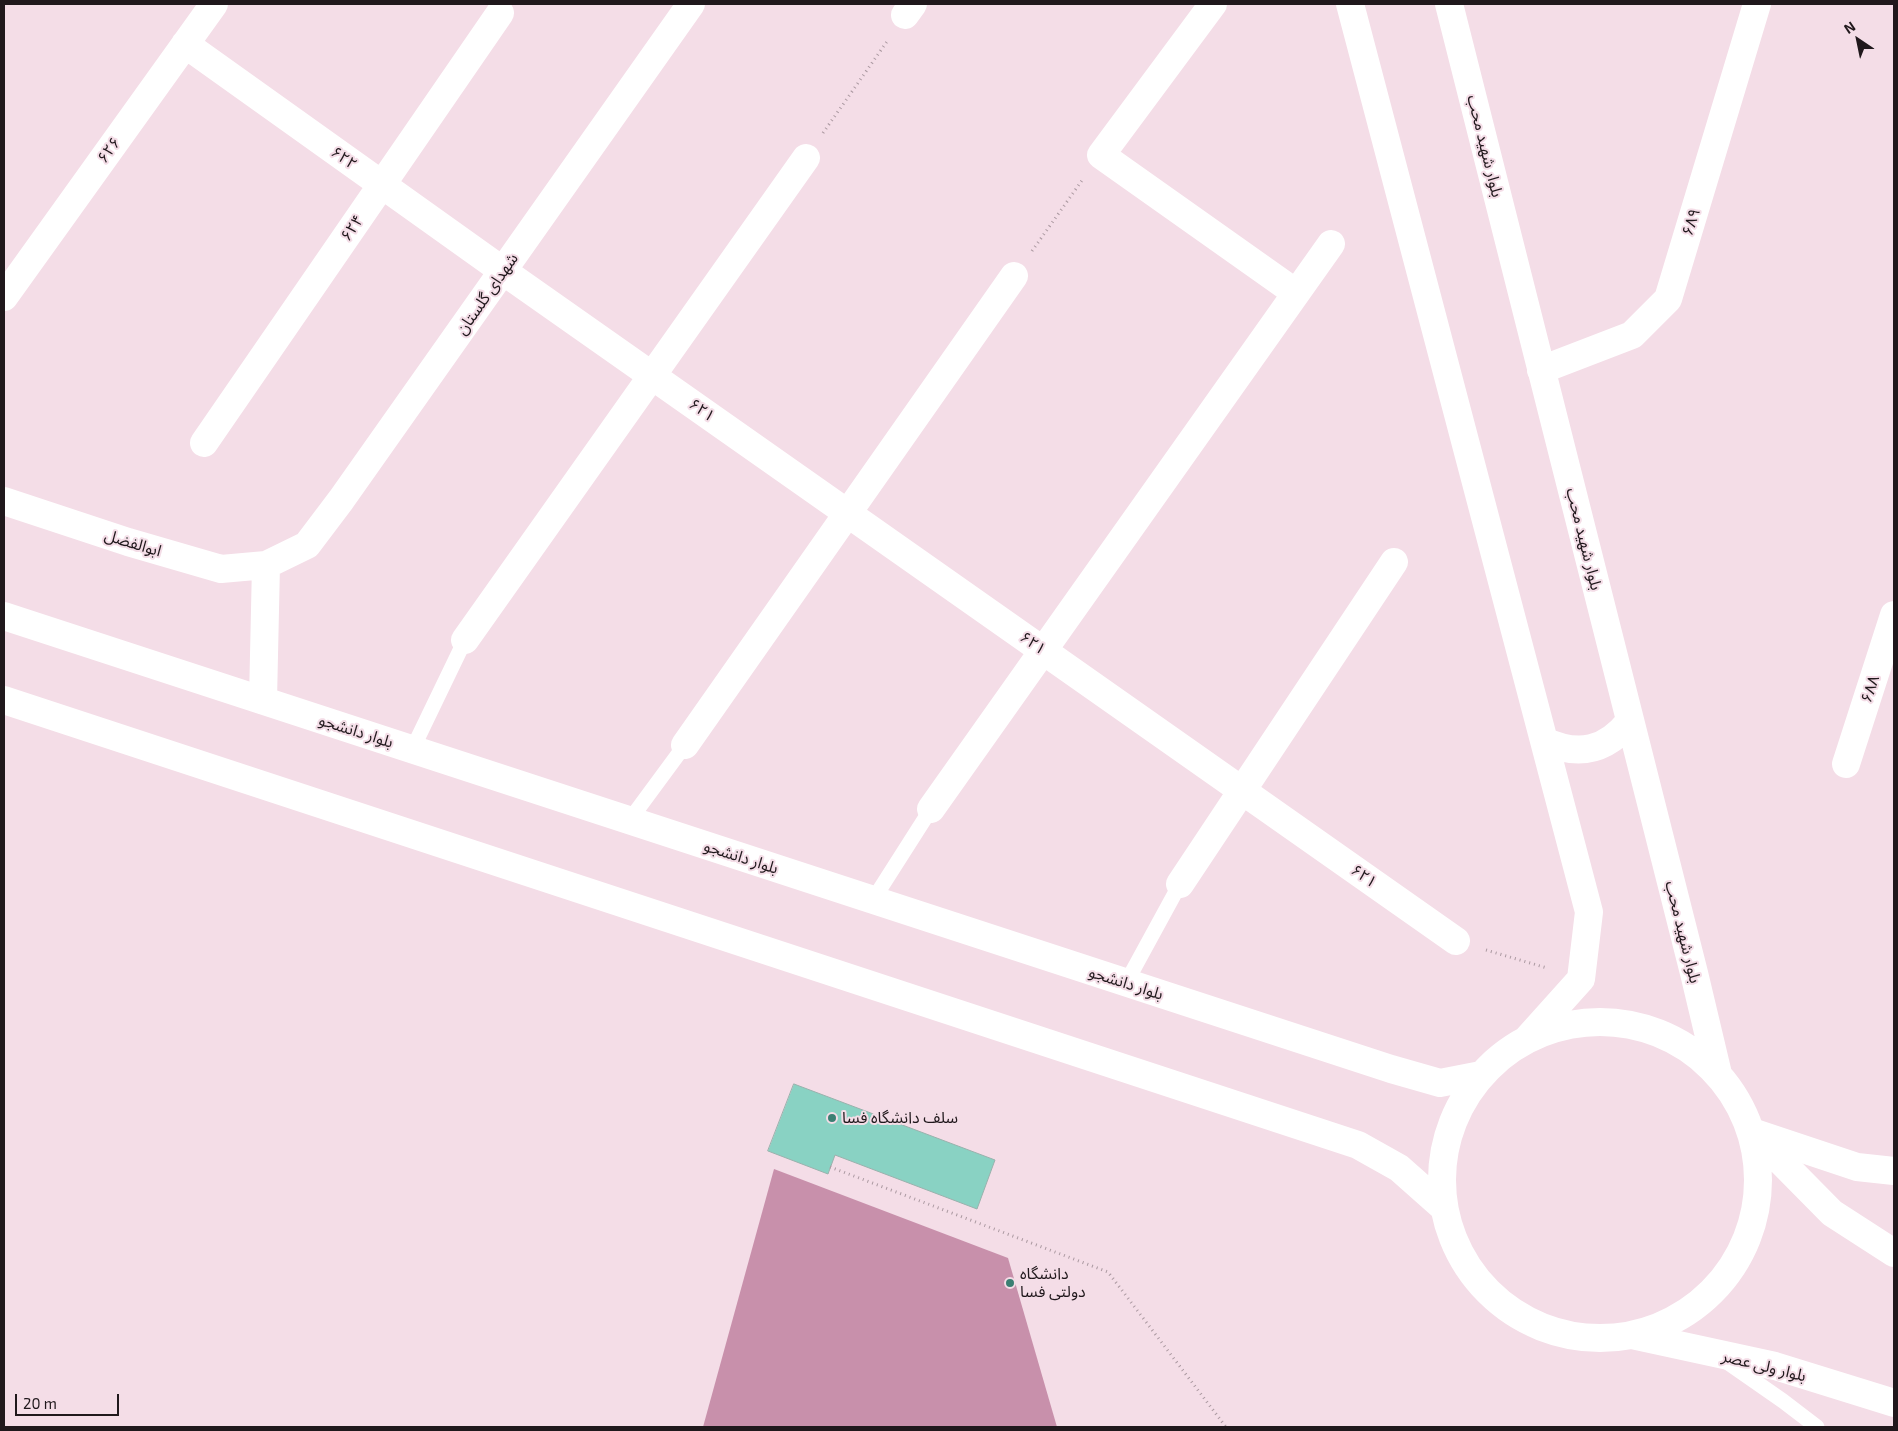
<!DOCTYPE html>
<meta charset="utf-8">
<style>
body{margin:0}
#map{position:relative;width:1898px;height:1431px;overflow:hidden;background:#f4dde7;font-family:"Exo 2",sans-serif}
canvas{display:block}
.frame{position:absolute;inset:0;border:5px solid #20181c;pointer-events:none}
.north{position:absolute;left:1833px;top:15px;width:50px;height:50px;-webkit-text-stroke:4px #f4dde7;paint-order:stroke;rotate:326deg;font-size:14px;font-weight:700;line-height:20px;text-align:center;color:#20181c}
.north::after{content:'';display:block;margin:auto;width:18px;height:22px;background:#20181c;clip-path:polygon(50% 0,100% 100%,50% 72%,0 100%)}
.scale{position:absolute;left:15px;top:1394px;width:104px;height:22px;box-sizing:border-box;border:2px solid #20181c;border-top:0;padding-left:6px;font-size:15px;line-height:18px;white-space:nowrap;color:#20181c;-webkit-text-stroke:4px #f4dde7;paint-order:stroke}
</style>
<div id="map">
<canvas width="1898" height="1431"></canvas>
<div class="frame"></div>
<div class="north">N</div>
<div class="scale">20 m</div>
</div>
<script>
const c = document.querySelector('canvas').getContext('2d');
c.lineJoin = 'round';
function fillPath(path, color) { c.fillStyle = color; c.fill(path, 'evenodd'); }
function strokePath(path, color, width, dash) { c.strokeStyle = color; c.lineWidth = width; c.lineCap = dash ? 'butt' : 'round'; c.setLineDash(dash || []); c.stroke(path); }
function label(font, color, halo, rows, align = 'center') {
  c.font = font + ' "Exo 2","Noto Sans Arabic",sans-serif'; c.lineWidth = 4; c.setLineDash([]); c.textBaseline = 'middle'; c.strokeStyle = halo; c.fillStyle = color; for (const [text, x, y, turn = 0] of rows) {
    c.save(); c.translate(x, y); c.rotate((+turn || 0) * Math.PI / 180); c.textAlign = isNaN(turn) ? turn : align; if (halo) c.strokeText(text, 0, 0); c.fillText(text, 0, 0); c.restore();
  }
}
fillPath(new Path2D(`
 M774,1169L1008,1258L1057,1427H703Z`), '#c890ab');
const building = new Path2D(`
 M794,1084L995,1160L977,1209L835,1155L828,1174L768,1151Z`);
fillPath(building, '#89d2c3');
strokePath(building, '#99b1ac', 1);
strokePath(new Path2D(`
 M823,133L888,40
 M1032,251L1083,179
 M1486,950L1547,968
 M830,1167L1108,1272L1226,1427`), '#ab99a1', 3, [1, 4]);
strokePath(new Path2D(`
 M412,750L465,640
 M629,821L685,745
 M873,900L931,809
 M1126,983L1180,884
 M1727,1362L1783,1401L1817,1427`), '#fff', 15);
strokePath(new Path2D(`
 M1213,4L1101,155L1296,293
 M905,15L913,4
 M185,44L503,271L1456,941
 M4,297L214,4
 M1541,370L1632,335L1668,299L1757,4
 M204,443L500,13
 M465,640L806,158
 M685,745L1014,276
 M1846,764L1894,615
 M931,809L1331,244
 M1180,884L1394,562`), '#fff', 28);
strokePath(new Path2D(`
 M4,501L128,542L221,569L266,565L307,545L341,500L691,4
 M263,700L266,565
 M1752,1132L1857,1167L1894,1171`), '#fff', 28);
strokePath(new Path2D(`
 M1350,4L1589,912L1581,979L1528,1038
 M1449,4L1694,973L1718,1074
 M4,616L1391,1069L1440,1083L1481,1075
 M4,700L1358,1145L1399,1168L1443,1207
 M1544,741C1579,757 1606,751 1630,721
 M1442 1180a158 158 0 1 1 316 0a158 158 0 1 1-316 0Z
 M1752,1132L1832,1213L1894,1253
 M1632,1335L1775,1366L1894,1403`), '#fff', 28);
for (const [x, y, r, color] of [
 [832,1118,5,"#3b7f73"],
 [1010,1283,5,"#3b7f73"]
]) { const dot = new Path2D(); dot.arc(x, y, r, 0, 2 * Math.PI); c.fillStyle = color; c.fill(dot); strokePath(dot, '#f4dde7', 2); }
label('16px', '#20181c', '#f4dde7', [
 ["بلوار شهید محب",1485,146,76],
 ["۶۲۶",109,150,-54],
 ["۶۲۲",344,158,35],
 ["۶۸۹",1691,222,-73],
 ["۶۲۴",352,228,-56],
 ["شهدای گلستان",487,294,-55],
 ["۶۲۱",702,410,35],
 ["بلوار شهید محب",1584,539,76],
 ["ابوالفضل",133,543,17],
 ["۶۲۱",1033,643,35],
 ["۶۸۸",1870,689,-72],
 ["بلوار دانشجو",356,731,18],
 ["بلوار دانشجو",741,857,18],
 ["۶۲۱",1364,876,35],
 ["بلوار شهید محب",1683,932,76],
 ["بلوار دانشجو",1126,983,18],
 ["بلوار ولی عصر",1764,1366,14]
]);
label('16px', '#20181c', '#f4dde7', [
 ["سلف دانشگاه فسا",842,1118],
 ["دانشگاه",1020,1274],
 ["دولتی فسا",1020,1292]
], 'left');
</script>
